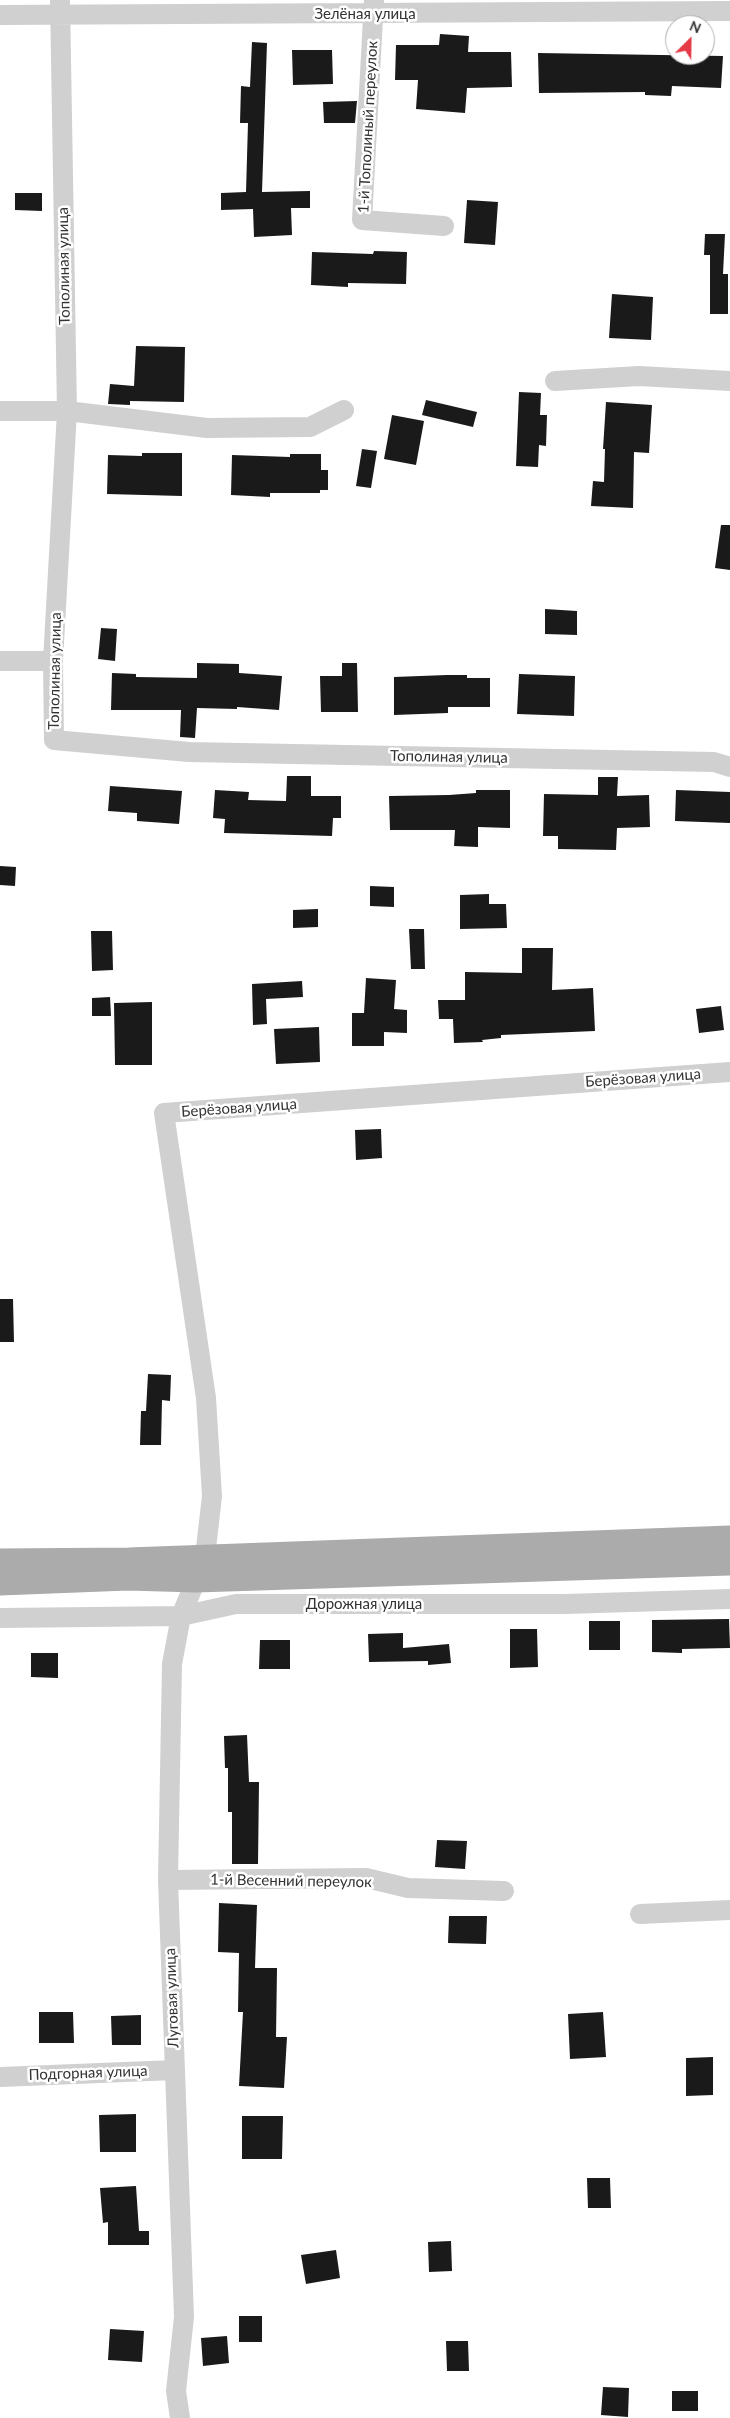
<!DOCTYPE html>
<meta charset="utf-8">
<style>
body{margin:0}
#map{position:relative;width:730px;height:2418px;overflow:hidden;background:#fff;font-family:Lato,sans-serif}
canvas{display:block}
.north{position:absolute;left:665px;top:15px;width:50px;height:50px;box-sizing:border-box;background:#fff;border:1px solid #adadad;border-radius:50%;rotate:23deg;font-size:14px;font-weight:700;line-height:20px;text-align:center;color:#333}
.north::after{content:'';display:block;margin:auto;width:18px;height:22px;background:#e63946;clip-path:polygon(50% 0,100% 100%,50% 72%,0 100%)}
</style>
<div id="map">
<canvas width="730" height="2418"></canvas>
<div class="north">N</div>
</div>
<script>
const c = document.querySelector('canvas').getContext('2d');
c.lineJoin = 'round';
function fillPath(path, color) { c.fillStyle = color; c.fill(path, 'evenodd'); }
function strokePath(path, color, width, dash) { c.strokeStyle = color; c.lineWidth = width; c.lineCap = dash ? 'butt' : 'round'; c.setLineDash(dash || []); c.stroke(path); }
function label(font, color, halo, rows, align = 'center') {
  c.font = font + ' Lato,sans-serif'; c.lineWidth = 5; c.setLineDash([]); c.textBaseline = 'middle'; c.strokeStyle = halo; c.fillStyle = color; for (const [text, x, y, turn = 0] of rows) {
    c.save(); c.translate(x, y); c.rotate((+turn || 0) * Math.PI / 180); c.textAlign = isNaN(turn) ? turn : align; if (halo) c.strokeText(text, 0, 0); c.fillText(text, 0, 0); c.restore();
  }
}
fillPath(new Path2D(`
 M440,34L469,36L468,52H511L512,87L467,88L465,113L416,109L418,80H395L396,45H439Z
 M252,42L267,43L262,192L310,191V208H291L292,235L254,237L253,209L221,210V193L246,192L248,123H240L241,86L250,87Z
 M292,50H332L333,84L293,85Z
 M538,53L723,56L721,88L672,86L671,96L645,95V92L539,93Z
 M357,101L355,123H324L323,102Z
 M15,193H42V211L15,210Z
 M467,200L498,202L495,245L464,243Z
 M705,234H725L723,274H728V314H710V255H704Z
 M374,251L407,252L406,284L348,283V287L311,285L312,252L373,254Z
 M612,294L653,297L651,340L609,338Z
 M136,346L185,347L184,402L130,401V405L108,404L110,384L134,386Z
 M519,392L541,393L540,415H547L546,446L539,445L538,467L516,466Z
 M426,400L477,412L473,427L422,415Z
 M606,402L652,405L649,453L634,452L633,508L591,506L593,481L604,482L605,449H603Z
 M392,415L424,421L416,465L384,459Z
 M362,449L377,451L371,488L356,486Z
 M142,453H182V496L107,494L108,455L142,456Z
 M290,454H321V470H328V490H320V493H270V497L231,495L232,455L290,457Z
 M721,525H730V570L715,568Z
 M545,609L577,611V635L545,634Z
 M101,628L117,629L115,661L98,659Z
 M197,663L239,664V673L282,676L279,710L237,707V709L197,708L195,738L180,737L181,710H111L112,673L136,674V677L197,678Z
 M342,663H357L358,712H321L320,676H342Z
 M519,674L575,676L574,716L517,714Z
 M447,675H467V678H490V707H448V713L394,715V677Z
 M287,776H311V796H341V818H333L332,836L224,833L225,819L213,818L215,790L249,792L248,800L286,801Z
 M598,777H618L617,796L649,795L650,827L617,828L616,850L558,849V836H543L544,794L598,795Z
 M110,786L182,791L179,824L137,821V813L108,811Z
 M476,790H510V828L478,827V847L454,846L455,830H390L389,796L449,795L476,793Z
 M676,790L730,792V823L675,821Z
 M0,866L16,867L15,886L0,885Z
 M370,886L394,887V907L370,906Z
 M489,894V904H506L507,928L460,929V895Z
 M318,909V927L293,928V910Z
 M409,929H424L425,969H411Z
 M91,931H112L113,970L92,971Z
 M522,948H553L552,990L593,988L595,1031L501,1035V1038L482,1040L483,1042L454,1043L453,1019H439L438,1000H465V972L522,973Z
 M366,978L396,980L394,1009L407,1010V1033L384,1032V1046H352V1013H364Z
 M302,981L303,997L266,999L267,1024L253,1025L252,984Z
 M110,997L111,1016H92V998Z
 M152,1002V1065H115L114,1003Z
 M721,1006L724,1030L699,1033L696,1009Z
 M319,1027L320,1062L276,1064L274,1029Z
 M381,1129L382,1158L356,1160L355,1130Z
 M0,1299H13L14,1342H0Z
 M148,1374L171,1375L170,1401L162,1400L161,1445H140L141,1411H146Z
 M729,1619L730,1648L682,1649V1653L652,1652V1620Z
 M589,1621H620V1650H589Z
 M510,1629H537L538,1667L510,1668Z
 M403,1633V1648L449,1644L451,1663L428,1665V1661L369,1662L368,1634Z
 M260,1640H290V1669H259Z
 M31,1653H58V1678L31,1677Z
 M247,1735L249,1782H259L258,1864H232V1812H228V1768H225L224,1736Z
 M437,1840L467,1841L465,1869L435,1867Z
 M219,1903L257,1905L255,1968H277L276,2037H287L284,2088L239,2086L243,2012H238L239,1953L218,1952Z
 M449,1916H487L486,1944L448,1943Z
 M39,2012H73L74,2043H39Z
 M603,2012L606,2057L570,2059L568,2014Z
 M141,2015V2045H112L111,2016Z
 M713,2057V2095L686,2096V2058Z
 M136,2114V2152H100L99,2115Z
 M242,2116H283L282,2159H242Z
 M587,2178H610L611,2208H588Z
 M136,2186L139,2231H149V2245H108V2222L103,2223L100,2188Z
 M451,2241L452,2271L429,2272L428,2242Z
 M336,2250L340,2278L306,2284L301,2255Z
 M239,2316H262V2342H239Z
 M110,2329L144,2331L142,2362L108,2360Z
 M227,2336L229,2363L203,2366L201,2338Z
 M446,2341H468L469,2371H447Z
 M603,2387L629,2388L628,2417L601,2415Z
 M672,2391H698V2411H672Z`), '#1a1a1a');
strokePath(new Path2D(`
 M60,0L67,411L53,661L54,740L189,752L714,762L730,767
 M374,0L362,220L444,226
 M0,15L730,11
 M555,381L639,376L730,381
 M0,411H67L207,428L310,427L344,410
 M0,661H53
 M205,1557L212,1496L206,1398L164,1113L730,1072
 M0,1618L181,1616L236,1604H565L730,1599
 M168,1880L366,1878L408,1888L504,1891
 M640,1914L730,1910
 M0,2077L175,2070
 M180,2418L176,2391L184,2317L168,1880L172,1664L181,1616L196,1580`), '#d0d0d0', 20);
strokePath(new Path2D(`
 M0,1561L129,1560L730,1538
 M0,1583L128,1578L196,1580L730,1563`), '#ababab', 25);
label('15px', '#333', '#fff', [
 ["Зелёная улица",365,14],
 ["1-й Тополиный переулок",368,127,-87],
 ["Тополиная улица",64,266,-91],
 ["Тополиная улица",55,671,-89],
 ["Тополиная улица",449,757,1],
 ["Берёзовая улица",643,1078,-4],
 ["Берёзовая улица",239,1108,-4],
 ["Дорожная улица",364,1604],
 ["1-й Весенний переулок",291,1881,1],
 ["Луговая улица",172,1998,-92],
 ["Подгорная улица",88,2073,-2]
]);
</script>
